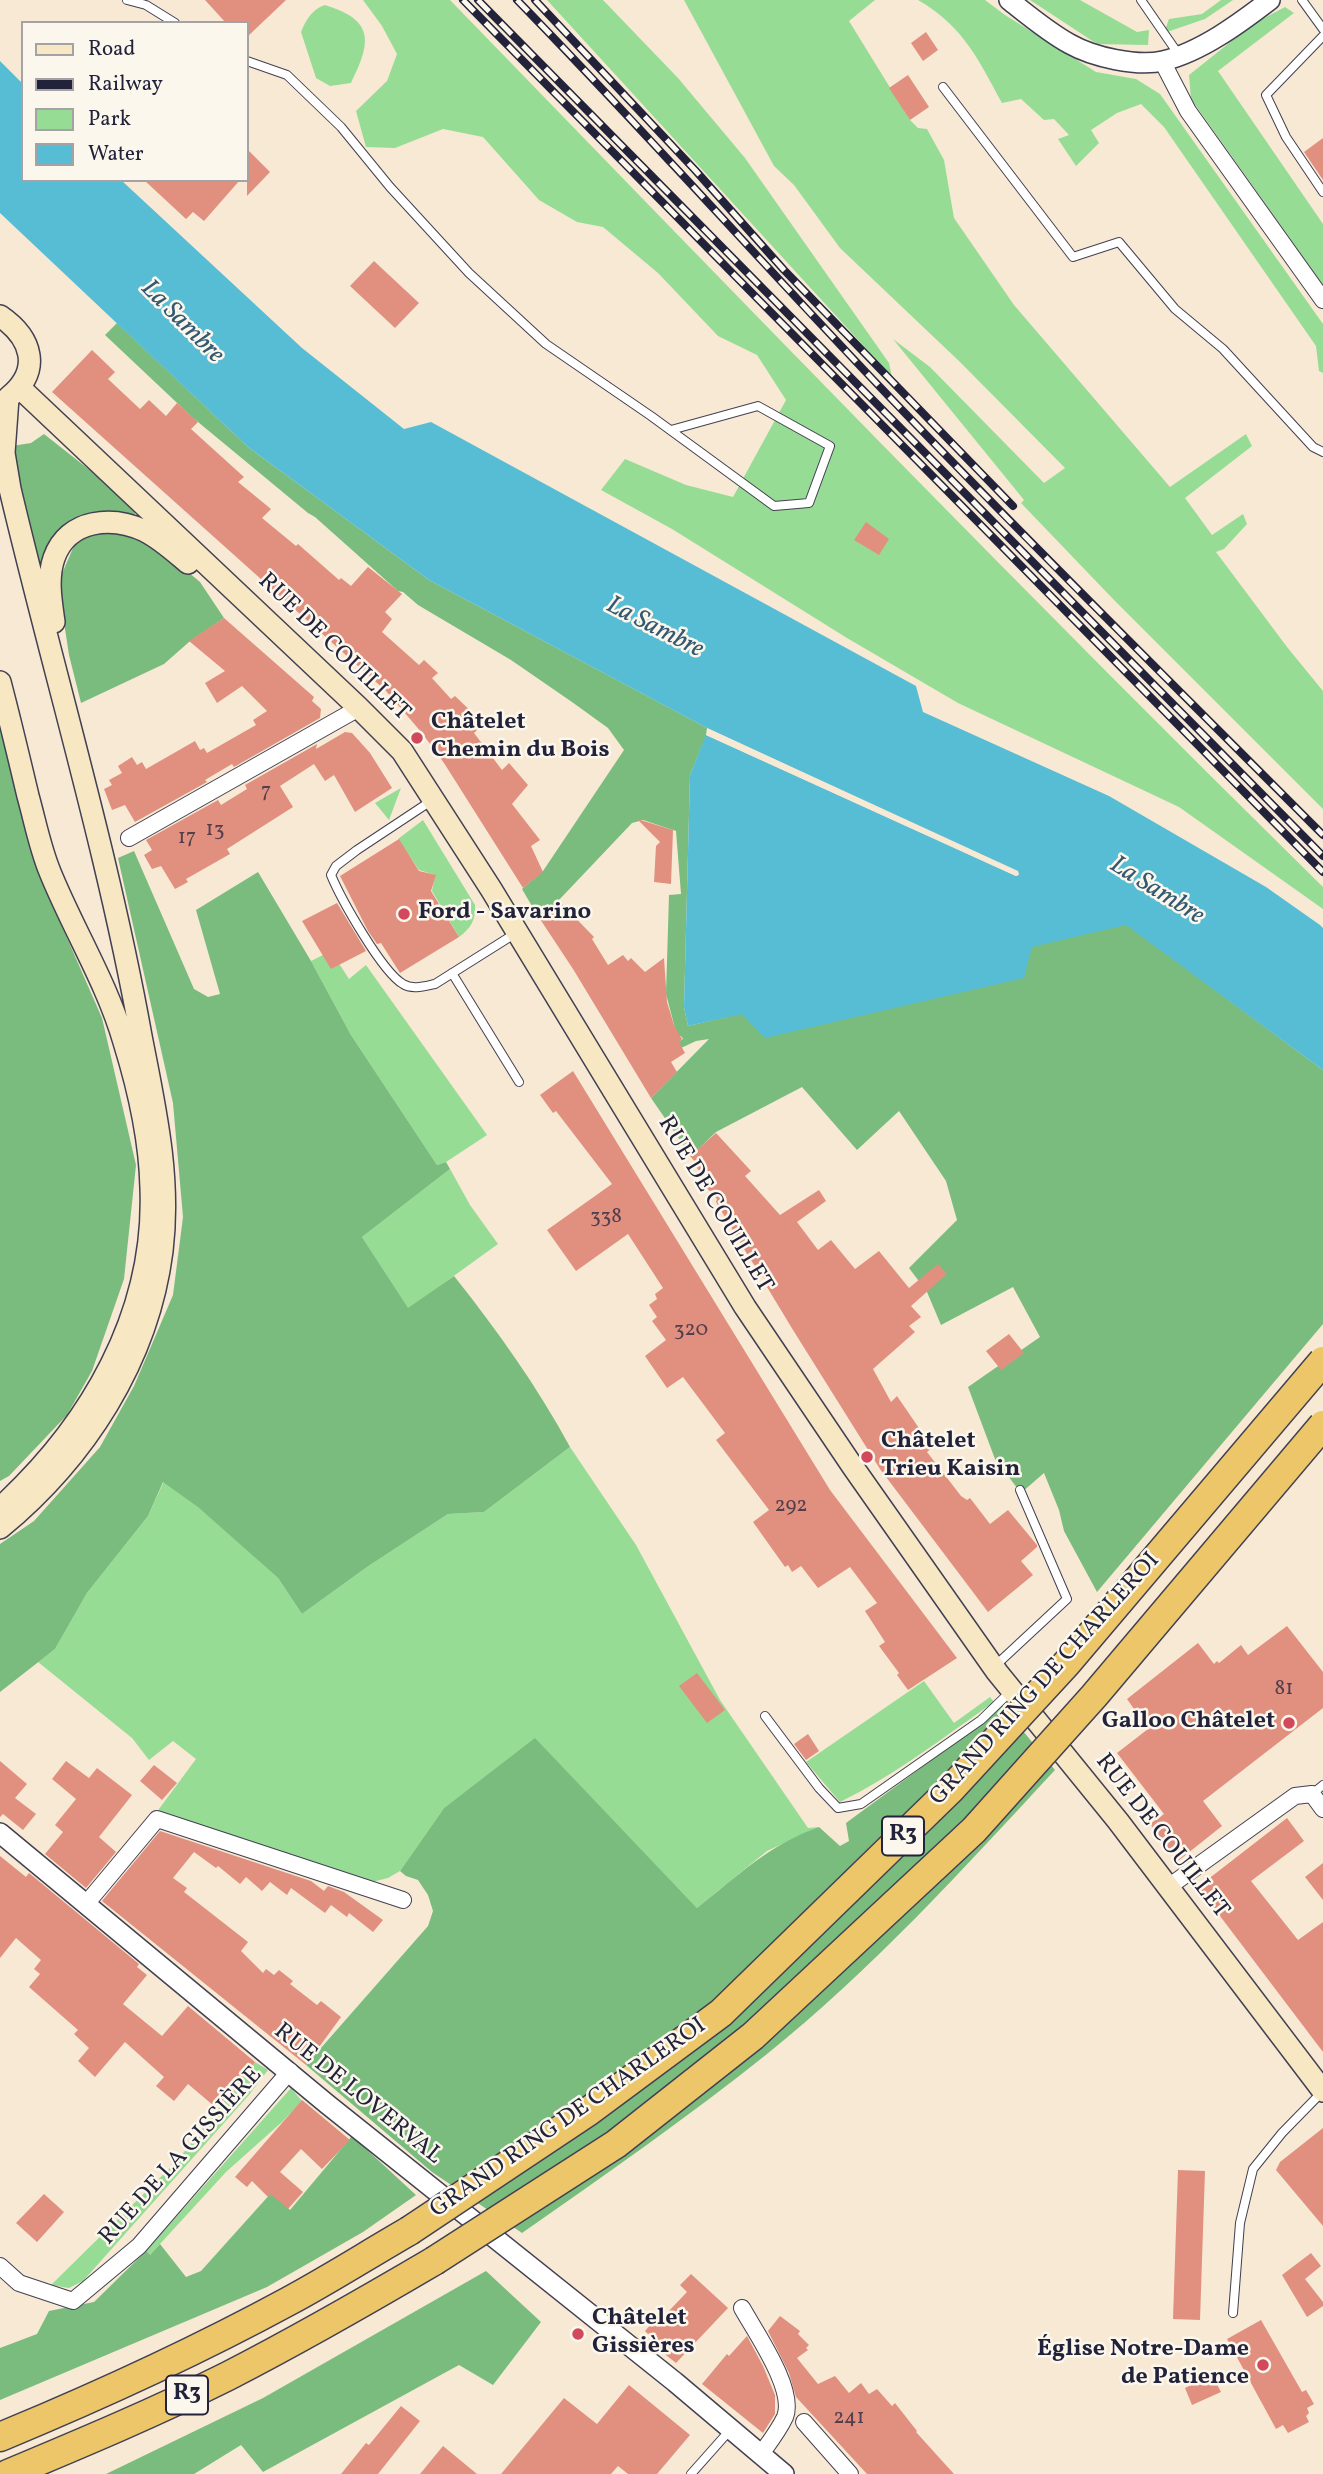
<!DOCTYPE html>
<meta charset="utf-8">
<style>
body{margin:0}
#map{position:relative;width:1323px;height:2474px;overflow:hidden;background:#f7e9d4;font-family:Vollkorn,serif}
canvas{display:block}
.legend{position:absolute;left:21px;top:21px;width:228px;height:161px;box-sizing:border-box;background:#fbf7ec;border:2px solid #a4a2a5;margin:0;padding:9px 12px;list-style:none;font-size:21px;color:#22223b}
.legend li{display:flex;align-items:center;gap:14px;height:35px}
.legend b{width:35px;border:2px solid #a4a2a5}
</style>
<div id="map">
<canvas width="1323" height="2474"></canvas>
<ul class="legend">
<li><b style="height:9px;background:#f7e8c3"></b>Road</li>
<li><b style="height:9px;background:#22223b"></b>Railway</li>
<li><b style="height:19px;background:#97dc95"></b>Park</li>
<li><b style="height:19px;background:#57bdd5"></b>Water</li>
</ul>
</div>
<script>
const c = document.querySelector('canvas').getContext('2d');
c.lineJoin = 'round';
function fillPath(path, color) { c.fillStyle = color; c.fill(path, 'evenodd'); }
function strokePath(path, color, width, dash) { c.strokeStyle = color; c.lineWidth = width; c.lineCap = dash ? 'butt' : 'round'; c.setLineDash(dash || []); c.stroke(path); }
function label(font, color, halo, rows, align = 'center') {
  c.font = font + ' Vollkorn,serif'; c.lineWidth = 5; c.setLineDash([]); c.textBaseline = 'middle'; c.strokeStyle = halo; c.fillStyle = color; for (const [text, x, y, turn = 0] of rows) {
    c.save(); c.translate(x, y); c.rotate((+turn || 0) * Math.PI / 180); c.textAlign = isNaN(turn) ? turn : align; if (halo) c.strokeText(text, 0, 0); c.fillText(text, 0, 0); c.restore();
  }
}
fillPath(new Path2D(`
 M363,0H450C739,298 1027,596 1323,887V909L1179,807L958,703L847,638L672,529L601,490L625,459L686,485L733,497L786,400L757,355L718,336L658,273L603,227L577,222L539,200L483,137L443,129L395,148L366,147L356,111L387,81L397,54L382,26Z
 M547,0H603L678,78L745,158L889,363L892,377Z
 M684,0H875L849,21L910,120L918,128L927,129L944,160L954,218L1014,305L1170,487L1246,434L1252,446L1185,498L1212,535L1243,514L1247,524L1224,549L1216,552L1287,647L1323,691V809L1114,600L1021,503L1024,500L893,339L930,367L1044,483L1065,468L960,362L840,248L794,185L774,166Z
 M918,0H985L1005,15L1096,72L1136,79L1160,94L1323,324V373L1319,371L1316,346L1164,127L1141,104L1117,113L1091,130L1099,143L1076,166L1058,139L1069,135L1054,119L1044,120L1021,99L1002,103C978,59 964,27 918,0Z
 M1030,0H1080L1137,32L1149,30L1148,45L1097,44Z
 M1221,0H1233L1205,19L1164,33L1169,19L1202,14Z
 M325,5C374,20 372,41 351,83L330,86L316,78L301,32C306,20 312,9 325,5Z
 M1285,7L1294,13L1218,71L1323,224V285L1191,99L1189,75L1253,24Z
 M401,788L389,820L375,803Z
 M423,820L475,905C476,920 471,928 459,937L432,891L435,875L419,870L398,839Z
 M331,951L349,979L366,965L487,1135L446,1162L437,1165L351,1035L311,961Z
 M450,1169L470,1205L498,1244L408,1309L362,1237Z
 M570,1447L636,1545L720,1700L808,1828L819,1827L767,1851L697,1908L535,1739L444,1808L400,1871L388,1878L372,1882L251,1841L156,1813L196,1759L173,1741L149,1760L132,1738L38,1662L55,1649L87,1593L148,1516L164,1481L198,1506L278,1578L302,1614L367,1567L448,1514L484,1512Z
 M924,1681L954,1723L990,1697L994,1702C944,1737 895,1775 840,1802L806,1762Z
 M255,2062L268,2070L249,2095L83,2281L69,2288L51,2285L177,2161Z
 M291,2088L302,2101L282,2122L226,2172L149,2256L146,2251Z`), '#97dc95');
fillPath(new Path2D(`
 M117,323L248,447L429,580L709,729L690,775L684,1007L688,1026L1126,924L1323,1070V1324L1097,1592L1064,1531L1059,1510L1044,1473L1021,1493L995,1459L968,1387L1040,1337L1013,1287L941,1325L927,1292L909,1268L957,1220L946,1181L899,1111L857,1150L802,1087L716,1132L691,1156L651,1098L709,1039L696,1041L681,1048L676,1043L683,1039L681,1036H677L666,994L669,895L681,894L676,831L643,820L632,823L540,920L522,889L543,871L624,750L608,728L572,702L511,660L418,605L403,592L398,591L315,517L308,513L192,417L105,335Z
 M44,434L134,505L135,516C116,508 82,509 67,525C58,536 51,550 44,562L35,564L12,446L31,443Z
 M121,531L163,551L200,582L224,618L189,642L164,664L81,703L69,655L58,583L76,541L93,532Z
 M0,727L16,790L53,906L102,1018L136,1165L124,1279L92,1371L67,1415L9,1476L0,1481Z
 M134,851L194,989L208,997L220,994L196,910L258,872L311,961L351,1035L437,1165L446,1162L450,1169L362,1237L408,1308L454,1276C497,1330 537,1386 570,1447L484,1512L448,1514L367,1567L302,1614L278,1578L198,1507L163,1482L148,1516L87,1593L55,1649L0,1692V1544L34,1521L100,1447L134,1386L173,1295L183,1217L173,1103L118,858Z
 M1000,1703L1055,1770C963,1869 872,1970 767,2054C688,2117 605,2175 522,2233L432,2172L306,2065L428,1926L433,1911L428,1895L418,1880L406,1876L400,1871L444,1808L535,1738L697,1908C739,1875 767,1846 819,1827L840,1846L849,1841L846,1823L933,1759Z
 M352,2136L416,2195L363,2232L267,2287L0,2400V2348L37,2334L49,2311L94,2302L146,2251L150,2255L160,2244L186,2277L201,2271L272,2192L290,2210Z
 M486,2271L541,2322L493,2385L459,2365L263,2472L241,2445L194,2474H106L263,2398Z`), '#79bc7e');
fillPath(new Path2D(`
 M0,61L23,84V180H121L302,348L404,429L431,422L916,686L923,712L1109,796L1266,887L1320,925L1323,928V1070L1126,925L1032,947L1024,978L765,1038L742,1014L688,1026L684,1007L690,775L706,735L1016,876L1019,873L707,728L429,580L248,447L0,213Z`), '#57bdd5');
fillPath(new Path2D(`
 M707,728L1018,871L1019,875L1016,876L706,735Z`), '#f7e9d4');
fillPath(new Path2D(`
 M205,0H286L247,37V23H226Z
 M926,32L938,50L923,61L911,43Z
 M908,75L929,107L910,120L889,88Z
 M1323,138V180L1304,152Z
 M247,149L270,172L247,196Z
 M144,180H240L204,221L193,212L186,219Z
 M374,261L419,303L395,328L350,286Z
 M92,350L115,372L108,379L140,409L149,400L166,416L177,403L198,422L191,429L244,477L238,482L271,509L262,518L296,546L298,544L339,580L341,578L351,586L368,567L402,594L385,612L392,619L382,632L419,665L424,660L438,673L432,678L451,699L455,696L477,717L471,723L477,730L474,733L502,770L509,763L528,785L512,804L540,840L531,846L543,872L523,888L444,763L422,733L386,691L52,392Z
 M866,522L889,539L879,555L854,540Z
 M224,618L314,697L312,701L321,709L320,718L234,767L232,764L205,780L207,782L135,822L125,805L112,810L104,789L112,785L109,780L122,773L118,766L132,757L137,765L142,762L146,769L195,741L200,750L204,748L207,753L256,725L253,720L267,711L242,686L217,703L205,683L225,671L189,641Z
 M345,732L352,733L370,753L392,788L355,812L334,775L325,781L314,764L280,786L293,807L227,849L230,854L186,879L188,882L175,889L161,866L152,869L144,855L152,850L146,840L218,800L221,805L247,789L245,785L317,744L316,749Z
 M637,819L673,830L671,884L654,882L656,846L660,842Z
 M399,839L419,871L436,875L431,891L459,937L400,973L381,943L377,944L368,931L340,876Z
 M558,900L594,937L592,939L608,965L623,955L628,961L631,958L645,972L664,958L667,1002L674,1025L682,1039L679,1042L685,1053L671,1062L677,1072L651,1098L573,969L540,919Z
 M337,903L366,951L331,969L302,921Z
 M573,1071L830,1490L957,1658L908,1690L897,1675L899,1673L879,1646L885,1642L865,1611L877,1603L850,1567L818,1588L801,1566L792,1572L788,1565L785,1567L753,1522L769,1510L716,1440L725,1433L683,1377L667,1388L645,1356L666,1340L652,1321L657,1317L649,1305L657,1299L655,1294L663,1288L628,1234L576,1271L547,1230L612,1184L556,1111L553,1113L540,1095Z
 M716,1133L751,1171L745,1176L780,1215L819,1190L826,1201L797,1222L818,1250L831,1240L855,1269L879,1251L909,1288L938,1264L947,1274L911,1306L921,1317L909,1326L915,1332L873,1369L891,1402L897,1396L923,1434L925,1433L934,1446L927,1452L961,1496L967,1500L970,1498L990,1524L1008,1510L1037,1545V1547L1021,1561L1033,1575L988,1612L880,1469L793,1330L767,1287L769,1285L750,1259L716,1202L717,1199L706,1187L710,1182L694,1165L696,1163L690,1156Z
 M1009,1334L1024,1353L1001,1370L986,1351Z
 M1287,1626L1323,1672V1708L1203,1801L1222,1826L1178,1861L1150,1824L1164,1814L1117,1753L1148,1729L1127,1699L1198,1643L1214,1664L1217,1661L1219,1663L1241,1645L1248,1655Z
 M697,1673L725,1710L707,1723L679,1686Z
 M808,1734L819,1751L806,1760L794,1744Z
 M0,1761L27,1784L15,1798L36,1814L23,1830L3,1814L0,1817Z
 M66,1761L89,1778L97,1768L132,1795L99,1837L116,1852L86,1888L45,1854L63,1832L55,1825L76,1799L52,1779Z
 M154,1765L177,1783L162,1800L140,1781Z
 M1287,1818L1304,1841L1251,1881L1298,1940L1323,1922V2052L1198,1887Z
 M160,1831L311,1881L324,1891L328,1886L344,1892L383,1920L373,1932L349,1913L347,1917L331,1905L325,1913L291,1888L287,1895L270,1882L262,1891L246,1877L240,1884L218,1866L216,1868L194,1852L173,1878L187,1888L184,1892L248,1942L241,1951L263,1973L266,1969L274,1975L279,1970L293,1981L290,1984L317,2005L321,2001L341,2017L306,2065L102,1901Z
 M0,1856L26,1877L29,1873L139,1964L137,1967L147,1975L123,2004L162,2036L188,2006L255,2062L222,2102L219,2100L214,2106L188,2084L174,2101L156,2086L164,2077L125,2042L95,2077L78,2061L89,2048L74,2034L78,2030L29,1987L40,1974L34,1969L41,1960L16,1938L0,1958Z
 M1323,1863V1900L1305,1877Z
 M302,2100L350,2140L322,2169L301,2149L280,2172L303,2192L288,2209L271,2194L268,2197L252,2181L247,2187L235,2177Z
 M1323,2128V2226L1276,2170L1280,2162Z
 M1178,2170L1205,2171L1200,2320L1173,2319Z
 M44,2194L64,2212L37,2242L16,2223Z
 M1311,2253L1321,2266L1305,2279L1323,2302V2306L1307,2317L1282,2275Z
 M691,2274L728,2308L676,2363L657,2348L659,2345L645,2331L658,2316L665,2315L687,2292L680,2285Z
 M780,2316L800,2331L798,2334L809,2345L806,2348L808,2350L797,2358L818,2384L835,2376L849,2393L861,2383L869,2394L877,2389L892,2406L895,2403L917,2431L916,2432L954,2474H867L796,2397L789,2373L768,2331Z
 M1261,2320L1302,2392L1306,2390L1314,2404L1307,2408L1309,2413L1306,2416L1309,2422L1288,2433L1283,2425L1276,2429L1227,2339Z
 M747,2336L763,2366L775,2395V2414L763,2433L702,2384L727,2354L729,2356Z
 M1212,2375L1221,2392L1192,2405L1185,2388Z
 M629,2385L690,2435L657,2474H628L618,2466L611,2474H501L564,2398L597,2424Z
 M401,2406L420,2421L378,2474H341L366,2443L369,2445Z
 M443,2446L477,2474H420Z`), '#e1907f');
const service = new Path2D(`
 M127,0L146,5L175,23
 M1141,0L1179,55
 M1302,0L1323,29
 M1323,36L1266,95L1286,137L1323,192
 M247,61L287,75L341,127L390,187L469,273L546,344L651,416L774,506L809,503L830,446L758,406L671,430
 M943,87L1073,257L1119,242L1175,309L1223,349L1313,447L1323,452
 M431,801L357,850L336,866L331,875C341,899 382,972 403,984C412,990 425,986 435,984L516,933
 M452,973L519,1082
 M995,1666L1067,1599L1020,1490
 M765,1716L819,1788L838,1808L861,1804L981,1720L1011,1691
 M1312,1794L1323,1785
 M1233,2313L1240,2223L1253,2169L1282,2133L1322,2092
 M691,2474L731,2429`);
const minor = new Path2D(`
 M1162,61L1188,111L1323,300
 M129,838L359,708
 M1167,1888L1295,1796L1312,1794L1323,1809
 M86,1904L157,1819L403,1900
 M0,2266L19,2283L73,2301L139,2246L290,2071
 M742,2308C756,2333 796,2390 785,2417C779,2430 769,2443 761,2454
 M804,2422L850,2474`);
const tertiary = new Path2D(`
 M1009,0C1028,15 1048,32 1070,44C1093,57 1137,67 1163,61C1201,52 1240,23 1270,0
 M0,1833L327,2104L675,2382L784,2474`);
const secondary = new Path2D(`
 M0,316C32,338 42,370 9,397
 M20,388L359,708L402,751L491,889L745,1307L853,1467L997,1672L1118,1821L1323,2091
 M54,622C51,601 47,578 54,558C68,518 113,516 145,531C161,539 175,552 188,563
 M0,682C10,720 19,758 28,796C35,821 40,848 50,872C73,929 107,983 124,1042C138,1087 150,1142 151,1188C156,1314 90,1426 0,1508
 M0,1528C85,1458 148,1361 162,1251C171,1177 155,1108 141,1036C108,852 53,671 10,489L4,453L8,398`);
const motorway = new Path2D(`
 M0,2437C99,2396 195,2352 289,2301C330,2279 369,2254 409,2231
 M8,2474C82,2443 156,2412 228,2376C298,2340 366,2301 434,2261`);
strokePath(service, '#424052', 10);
strokePath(minor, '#424052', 18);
strokePath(tertiary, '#424052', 22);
strokePath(secondary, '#424052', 24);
strokePath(motorway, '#424052', 31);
strokePath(service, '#fff', 8);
strokePath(minor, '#fff', 16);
strokePath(tertiary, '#fff', 19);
strokePath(secondary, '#f7e8c3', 21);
strokePath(motorway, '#ecc669', 28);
const rail = new Path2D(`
 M463,0L1323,872
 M478,0L1323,856
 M517,0C641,127 758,259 880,387C1025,539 1175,686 1323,835
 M535,0L695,170L784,270L1013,506`);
strokePath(rail, '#22223b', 8);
strokePath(rail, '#fbf7ec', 5, [16]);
const motorwayBridge = new Path2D(`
 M409,2231L589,2111L721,2013L950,1790L1067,1663L1323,1361
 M434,2261L616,2144L753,2036L974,1830L1094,1696L1323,1425`);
strokePath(motorwayBridge, '#424052', 31, []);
strokePath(motorwayBridge, '#ecc669', 28);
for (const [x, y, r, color] of [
 [417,738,7,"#d1495b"],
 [404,914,7,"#d1495b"],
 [867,1457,7,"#d1495b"],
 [1289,1723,7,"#d1495b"],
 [578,2334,7,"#d1495b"],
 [1263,2365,7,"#d1495b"]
]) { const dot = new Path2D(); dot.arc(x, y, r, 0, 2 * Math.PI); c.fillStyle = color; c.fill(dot); strokePath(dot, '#fbf7ec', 2.5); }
label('21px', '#523e4c', null, [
 ["7",266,793],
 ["13",215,831],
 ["17",187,839],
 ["338",606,1218],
 ["320",691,1331],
 ["292",791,1507],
 ["81",1284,1690],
 ["241",849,2419]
]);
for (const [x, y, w] of [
 [903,1836,42],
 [187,2395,42]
]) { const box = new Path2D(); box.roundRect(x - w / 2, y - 19.5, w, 39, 5); c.fillStyle = '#fbf7ec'; c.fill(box); strokePath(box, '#22223b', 2); }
label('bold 23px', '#22223b', null, [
 ["R3",903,1836],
 ["R3",187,2395]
]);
label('24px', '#22223b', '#fbf7ec', [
 ["RUE DE COUILLET",333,648,44],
 ["RUE DE COUILLET",714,1205,59],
 ["GRAND RING DE CHARLEROI",1046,1680,-48],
 ["RUE DE COUILLET",1161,1837,52],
 ["RUE DE LOVERVAL",357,2095,39],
 ["GRAND RING DE CHARLEROI",569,2119,-35],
 ["RUE DE LA GISSIÈRE",182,2157,-48]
]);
label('bold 24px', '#22223b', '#fbf7ec', [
 ["Châtelet",431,724],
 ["Chemin du Bois",431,752],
 ["Ford - Savarino",418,914],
 ["Châtelet",881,1443],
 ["Trieu Kaisin",881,1471],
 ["Galloo Châtelet",1275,1723,"right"],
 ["Châtelet",592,2320],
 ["Gissières",592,2348],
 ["Église Notre-Dame",1249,2351,"right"],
 ["de Patience",1249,2379,"right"]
], 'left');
label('italic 26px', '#355871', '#fbf7ec', [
 ["La Sambre",181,323,45],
 ["La Sambre",654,629,27],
 ["La Sambre",1156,892,32]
]);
</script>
